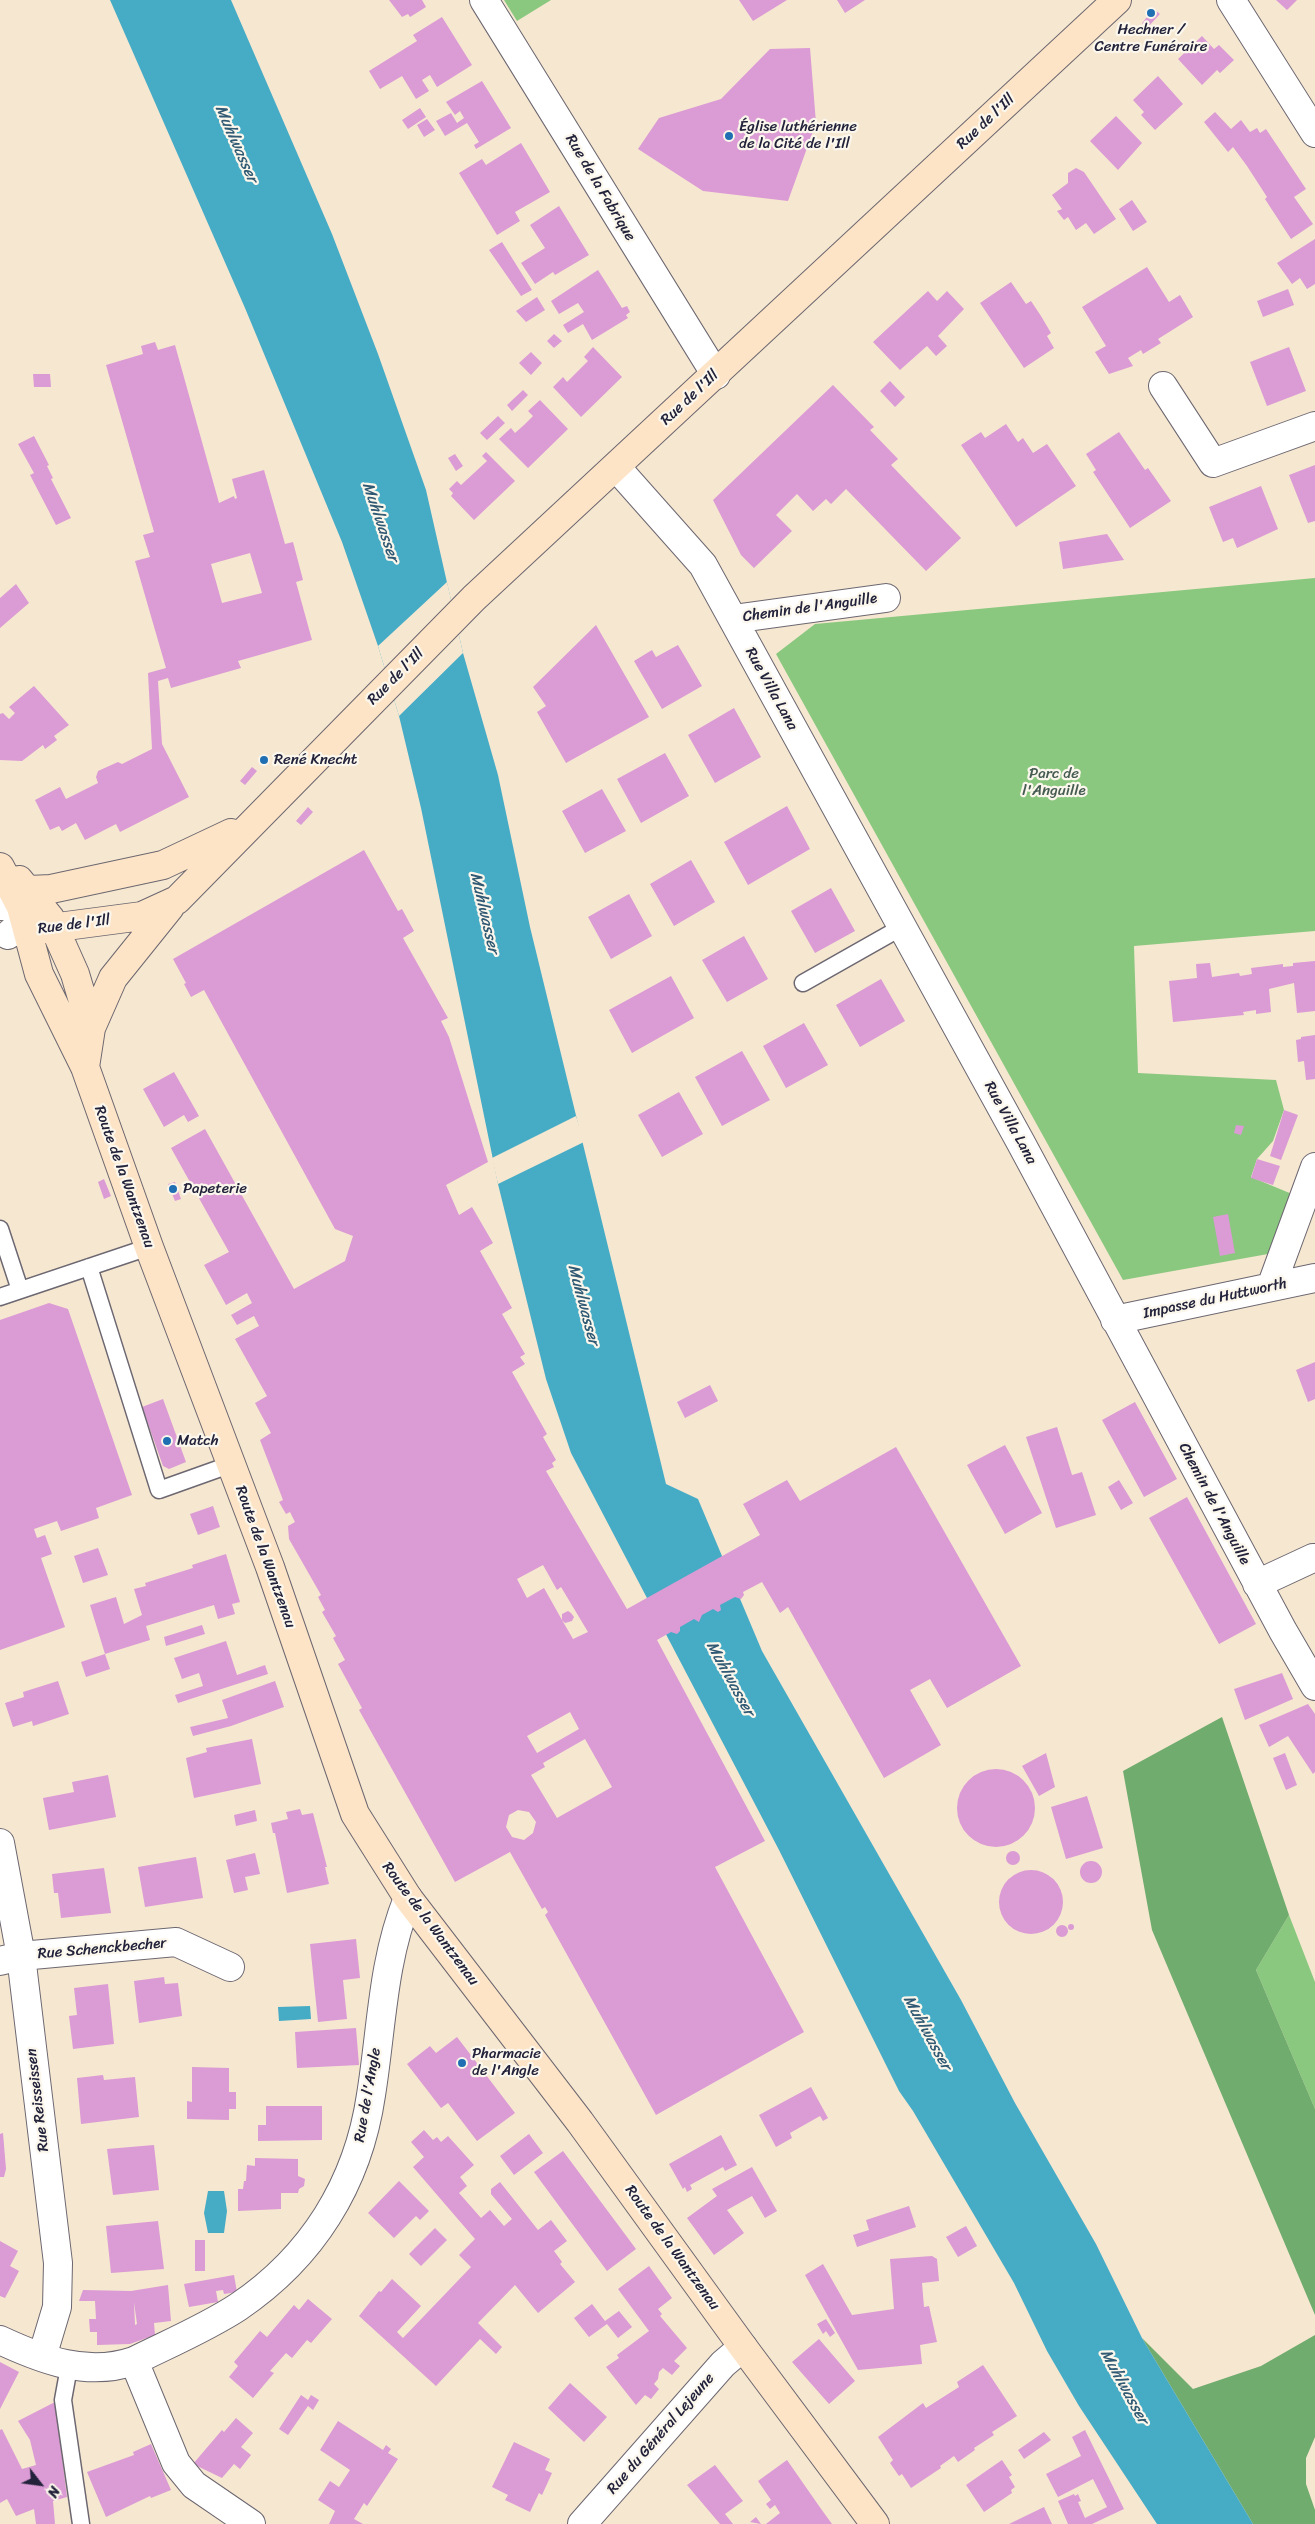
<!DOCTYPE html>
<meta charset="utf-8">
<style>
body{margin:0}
#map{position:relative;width:1315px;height:2524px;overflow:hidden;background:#f6e7d1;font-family:Sriracha,sans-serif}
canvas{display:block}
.north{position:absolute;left:15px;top:2459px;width:50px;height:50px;-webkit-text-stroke:4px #fbf7ec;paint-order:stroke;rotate:120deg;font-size:14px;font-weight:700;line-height:20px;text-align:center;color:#22223b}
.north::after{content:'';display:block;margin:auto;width:18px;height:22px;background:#22223b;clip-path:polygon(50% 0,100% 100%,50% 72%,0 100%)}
</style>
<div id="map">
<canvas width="1315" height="2524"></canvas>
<div class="north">N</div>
</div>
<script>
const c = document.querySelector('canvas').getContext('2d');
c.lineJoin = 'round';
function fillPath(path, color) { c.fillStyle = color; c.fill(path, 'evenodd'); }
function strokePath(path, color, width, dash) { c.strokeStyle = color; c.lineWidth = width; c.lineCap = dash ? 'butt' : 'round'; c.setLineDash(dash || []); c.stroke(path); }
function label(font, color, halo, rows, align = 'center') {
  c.font = font + ' Sriracha,sans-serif'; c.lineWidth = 4.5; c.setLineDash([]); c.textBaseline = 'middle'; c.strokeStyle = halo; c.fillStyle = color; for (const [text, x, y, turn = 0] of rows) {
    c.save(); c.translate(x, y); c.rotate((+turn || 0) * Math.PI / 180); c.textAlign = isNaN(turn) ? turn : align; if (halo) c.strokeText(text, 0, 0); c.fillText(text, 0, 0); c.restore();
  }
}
fillPath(new Path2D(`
 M504,0H551L517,21Z
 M1315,578V931L1134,946L1138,1073L1276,1080L1284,1110L1273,1141L1257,1159L1251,1177L1292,1194L1268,1254L1123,1280L776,654L815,624Z
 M1289,1915L1315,1982V2109L1256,1970Z`), '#8ac87f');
fillPath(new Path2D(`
 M1222,1717L1289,1915L1256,1970L1315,2109V2315L1152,1930L1123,1771Z
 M1315,2335V2437L1306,2458V2484L1315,2510V2524H1253L1142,2338L1193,2389L1261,2366Z`), '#6fac6e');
fillPath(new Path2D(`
 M110,0H231L332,234L378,354L426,490L463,653L498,775L530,927L666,1484L698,1499L762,1651L961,2000L1015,2103L1096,2244L1142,2338L1253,2524H1157L1079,2406L1047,2351L1014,2283L913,2111L899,2091L779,1850L571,1453L546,1379L498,1184L421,808L399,716L378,646L342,542L245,308Z
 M310,2006L311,2019L279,2021L278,2007Z
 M208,2191H224L227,2211L224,2233H208L204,2213Z`), '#46acc6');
fillPath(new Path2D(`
 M447,582L463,653L399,716L378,646Z
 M576,1116L584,1142L498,1184L492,1158Z`), '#f6e7d1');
fillPath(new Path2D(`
 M389,0H422L426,7L410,17L408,14L402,17Z
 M739,0H787L753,21Z
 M837,0H865L845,13Z
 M1276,0H1297L1287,10Z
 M1154,9L1160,14L1147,28L1142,23Z
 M442,17L472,65L437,87L430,75L422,80L429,91L416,99L402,76L380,89L369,71L417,41L413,35Z
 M1202,36L1214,49L1219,45L1234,60L1220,73L1217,70L1202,85L1178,59Z
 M810,48L816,123L788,201L703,191L638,149L659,118L721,99L770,49Z
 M1158,76L1183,104L1155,130L1141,115L1144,112L1133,100Z
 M482,81L511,128L476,149L474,145L479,142L467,123L445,136L436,121L451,113L457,123L464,118L460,111L455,115L446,102Z
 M420,108L426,117L408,129L402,120Z
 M1215,112L1231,129L1241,120L1250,132L1257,128L1260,133L1266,129L1306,189L1294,197L1313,224L1291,239L1265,199L1267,197L1247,166L1233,147L1228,152L1204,122Z
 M1116,116L1142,143L1118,170L1090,141Z
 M427,119L435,130L424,137L417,125Z
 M521,143L550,192L515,212L520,221L497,235L459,173L482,159L486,165Z
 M1076,168L1084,172L1116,219L1094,234L1086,223L1076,230L1068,217L1064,220L1057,211L1062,209L1052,195L1068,183V173Z
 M1132,200L1147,222L1133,231L1119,209Z
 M559,206L589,255L555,275L553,272L535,284L521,263L545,248L530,225Z
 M1315,239V284L1307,289L1300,278L1292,284L1277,263Z
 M502,242L532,290L521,296L489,250Z
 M1147,267L1169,302L1180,295L1193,317L1158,339L1161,343L1143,354L1141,350L1128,358L1133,366L1109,374L1095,352L1106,346L1082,307Z
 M598,270L622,308L627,306L630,312L626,315L628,318L592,340L583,324L568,333L563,325L584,312L578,303L559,314L551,301Z
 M1011,282L1026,304L1031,301L1041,316L1051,333L1047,336L1054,348L1024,368L980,303Z
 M1288,289L1294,305L1263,317L1257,301Z
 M928,291L937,301L947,291L964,309L938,336L947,346L936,356L927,346L900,370L873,342Z
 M537,297L545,310L526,322L516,311Z
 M554,334L562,341L554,348L547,341Z
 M155,342L158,350L175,345L219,503L234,496L235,499L237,498L232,479L264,470L285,544L293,542L303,580L296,582L312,640L238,661L241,668L171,688L168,678L158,681L162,744L189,797L120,832L116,824L85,840L76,823L62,831L59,826L50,830L35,800L60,787L66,799L98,783L96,777L98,771L118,762L122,764L152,749L148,673L166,668L135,561L150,557L143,535L154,532L106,365L143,354L141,346ZM250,553L262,593L222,603L211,564Z
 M593,347L622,377L581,417L553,387L563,377L567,382L588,361L584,357Z
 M1289,347L1306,391L1267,406L1250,362Z
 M531,352L542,363L531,375L519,363Z
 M33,374H50L51,387H34Z
 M890,381L905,397L895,407L880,391Z
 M833,385L874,427L870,430L898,459L891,465L961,538L926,571L846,489L831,504L826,499L813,511L797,494L776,515L792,531L754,568L741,555L713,500Z
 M523,390L528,395L512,411L507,405Z
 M540,400L568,429L528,468L499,439L511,428L515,433L524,425L533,416L528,411Z
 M498,416L505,423L487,440L480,433Z
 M1006,424L1018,442L1023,438L1033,453L1047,444L1076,486L1016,527L961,445L981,432L985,438Z
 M1119,432L1145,470L1148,468L1171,501L1130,528L1093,472L1096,470L1086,454Z
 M34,436L49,465L47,466L53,478L51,479L71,518L56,525L30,475L34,473L18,444Z
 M486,452L515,481L474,520L451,496L453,493L449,489L457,481L461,485L487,461L482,456Z
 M455,454L463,466L456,471L448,458Z
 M1315,465V521L1308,523L1289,475Z
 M1261,486L1278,529L1237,548L1233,538L1223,542L1209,507Z
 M1107,534L1124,560L1063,569L1059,542Z
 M16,584L29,603L0,628V598Z
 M596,625L649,717L566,763L537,712L546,706L533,687Z
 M678,645L702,686L662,709L634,661L652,650L656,657Z
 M34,686L69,725L54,736L57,740L45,749L43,745L22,761L0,760V714L3,713L9,719L15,713L9,707Z
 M734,708L761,757L715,783L688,735Z
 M665,753L689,796L641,823L617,779Z
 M252,767L257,771L245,785L240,781Z
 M602,789L626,831L585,853L562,811Z
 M787,806L810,849L748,885L724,842Z
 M308,807L313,812L301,825L296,821Z
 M364,850L398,911L402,909L414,931L403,938L448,1018L441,1021L449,1037L488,1162L446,1185L459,1215L472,1207L493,1243L480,1251L512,1308L502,1314L525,1354L520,1357L525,1364L512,1372L547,1434L543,1437L556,1460L552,1463L554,1467L546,1471L627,1609L760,1535L743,1504L787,1480L800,1501L896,1447L1021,1666L947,1708L930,1679L910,1690L941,1745L884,1778L788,1607L780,1613L762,1582L743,1592L744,1595L741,1599L735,1597L720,1605L721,1610L718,1612L713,1609L702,1615L699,1622L694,1619L680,1627V1631L677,1634L671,1632L657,1640L765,1841L715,1867L804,2032L656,2115L545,1915L548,1912L545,1907L542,1909L510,1852L455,1882L359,1710L362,1708L338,1664L345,1660L333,1638L336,1636L322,1612L325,1610L318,1597L321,1595L289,1539L288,1526L295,1522L290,1512L286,1514L279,1502L283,1500L260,1440L271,1433L255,1403L267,1396L235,1339L259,1326L254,1316L237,1325L231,1315L252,1303L247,1293L226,1305L204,1265L229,1252L171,1148L205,1129L294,1289L345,1261L353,1236L335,1229L204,990L191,997L184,984L186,983L173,959ZM543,1565L557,1590L561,1587L588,1632L573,1639L562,1620L565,1623L572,1621L574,1617L571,1613L568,1611L562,1614V1620L544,1588L527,1598L517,1579ZM570,1712L579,1729L537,1753L527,1736ZM585,1739L612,1787L557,1818L531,1775L545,1767L543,1763ZM518,1810L529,1812L536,1822L533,1833L524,1840L512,1837L506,1827L509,1815Z
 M691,860L715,902L674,926L650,884Z
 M831,888L855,931L815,953L791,911Z
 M629,894L652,936L611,959L588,917Z
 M744,936L768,979L727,1002L702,960Z
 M1315,961V1011L1297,1013L1294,983L1269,989L1271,1012L1256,1014V1010L1243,1012L1244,1015L1173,1022L1169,981L1197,978L1196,964L1210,963L1212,977L1239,973L1240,976L1252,974L1251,968L1283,964V967L1293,966V963Z
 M671,976L694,1018L632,1053L609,1010Z
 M881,979L905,1021L860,1047L836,1005Z
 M804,1023L828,1065L786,1088L763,1046Z
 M1315,1035V1079L1306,1080L1304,1061L1298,1062L1296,1040L1301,1039V1037Z
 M742,1051L770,1100L722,1126L695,1077Z
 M174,1072L199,1116L188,1122L184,1115L164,1127L143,1089Z
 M679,1092L703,1134L662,1157L638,1115Z
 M1284,1110L1298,1115L1281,1160L1270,1156Z
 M1236,1125L1244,1126L1241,1135L1234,1133Z
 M1257,1159L1280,1166L1273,1185L1251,1178Z
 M104,1179L111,1196L104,1199L98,1182Z
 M175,1182L181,1199L175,1201L168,1184Z
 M1228,1214L1235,1253L1220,1256L1213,1217Z
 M49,1303L68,1309L132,1495L96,1508L99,1518L61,1531L57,1521L34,1529L37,1538L45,1535L52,1554L41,1558L65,1627L0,1650V1320Z
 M1315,1362V1399L1308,1402L1296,1370Z
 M710,1385L718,1401L685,1418L677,1402Z
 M163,1399L186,1462L169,1469L163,1466L142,1407Z
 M1135,1402L1177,1479L1144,1497L1102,1420Z
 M1057,1427L1072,1475L1082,1472L1096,1515L1056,1528L1026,1437Z
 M1005,1445L1042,1513L1005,1534L967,1465Z
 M1119,1480L1133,1503L1121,1510L1108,1487Z
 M1187,1497L1256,1624L1219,1644L1149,1518Z
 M213,1506L220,1527L198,1535L190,1514Z
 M98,1548L108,1575L83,1583L74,1556Z
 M226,1554L240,1602L232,1604L235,1614L218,1619L214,1605L146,1626L150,1640L105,1654L90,1605L116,1597L124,1624L142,1615L134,1589L146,1586L145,1583L193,1568L192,1565Z
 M202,1625L205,1634L166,1646L164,1637Z
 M226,1641L237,1675L265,1665L268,1674L178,1703L175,1695L203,1686L199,1673L182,1679L174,1658Z
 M105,1654L110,1669L86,1677L81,1662Z
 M1282,1673L1293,1699L1245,1720L1234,1689Z
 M58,1681L69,1714L33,1726L32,1721L13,1727L5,1703L24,1697L23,1692Z
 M275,1681L284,1707L231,1726L193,1736L190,1727L228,1718L222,1700Z
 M1308,1704L1315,1714V1772L1313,1774L1288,1736L1269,1747L1259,1725Z
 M252,1739L261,1784L194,1798L186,1758L207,1752L206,1748Z
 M1046,1753L1055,1787L1039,1796L1022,1766Z
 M1285,1753L1297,1785L1286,1790L1273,1758Z
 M957 1808a39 39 0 1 1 78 0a39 39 0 1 1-78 0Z
 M108,1775L116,1817L49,1830L43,1798L74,1792L72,1782Z
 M1087,1796L1103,1848L1066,1859L1051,1807Z
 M300,1809L302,1815L313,1813L327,1867H325L329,1884L287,1893L275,1833H273L271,1823L288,1819L286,1812Z
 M255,1810L257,1821L236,1826L234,1815Z
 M1006 1858a7 7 0 1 1 14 0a7 7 0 1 1-14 0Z
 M255,1853L260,1874L245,1877L248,1890L234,1893L226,1860Z
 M196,1857L203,1898L145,1907L138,1867Z
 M1080 1872a11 11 0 1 1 22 0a11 11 0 1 1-22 0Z
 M104,1868L111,1913L61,1918L58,1893H54L52,1874Z
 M999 1902a32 32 0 1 1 64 0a32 32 0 1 1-64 0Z
 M1068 1927a3 3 0 1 1 6 0a3 3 0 1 1-6 0Z
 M1056 1931a6 6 0 1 1 12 0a6 6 0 1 1-12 0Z
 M356,1939L360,1978L343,1980L347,2019L318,2022L310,1944Z
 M164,1977L165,1984L178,1983L182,2016L139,2023L134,1981Z
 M108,1984L114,2044L73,2049L69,2016L77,2015L74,1988Z
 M356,2028L359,2065L297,2068L295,2032Z
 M457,2037L515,2113L477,2141L448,2103L441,2108L407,2064L430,2046L436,2053Z
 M192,2067L229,2068V2092H236V2109H229V2120L187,2119V2101L192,2102Z
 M103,2075L104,2080L135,2077L139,2117L81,2124L77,2078Z
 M811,2087L828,2118L823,2121L820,2116L790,2133L792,2138L776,2147L759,2115Z
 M266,2106H322V2140L258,2141V2125H266Z
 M424,2130L433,2140L437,2137L441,2142L448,2136L474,2165L460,2177L467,2186L459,2193L481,2218L490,2210L504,2226L512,2219L491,2194V2189L500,2182L538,2230L551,2220L567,2241L554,2251L562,2262L560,2264L575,2282L538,2313L515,2285L478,2323L502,2347L496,2354L480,2339L436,2386L359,2316L379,2291L381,2292L392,2279L421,2306L397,2332L403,2338L471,2267L459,2255L475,2239L413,2167L424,2157L411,2142Z
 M3,2133L6,2169L4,2177H0V2134Z
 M529,2134L543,2153L514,2175L500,2156Z
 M721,2135L737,2165L725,2171L723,2167L690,2185L692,2189L687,2192L685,2187L683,2189L669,2164Z
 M154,2145L159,2190L113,2195L107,2149Z
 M563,2151L636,2249L607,2271L534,2172Z
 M255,2158L298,2159V2176L305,2179L304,2186L299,2189L298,2193H281V2209L238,2211V2189H243L244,2181H246L247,2165L255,2166Z
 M752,2167L777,2211L765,2218L752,2196L727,2210L744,2233L714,2255L687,2218L717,2196L712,2189Z
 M399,2181L429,2211L420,2220L416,2216L394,2238L368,2213Z
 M909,2206L916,2227L857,2247L853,2235L869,2230L866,2220Z
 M158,2221L164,2269L111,2273L106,2226Z
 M966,2226L977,2246L958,2257L946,2237Z
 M435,2228L447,2240L421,2266L409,2254Z
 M195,2240H205V2271H195Z
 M0,2241L18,2251L10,2266L19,2271L5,2298L0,2296Z
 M932,2256L937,2259L939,2281L922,2283L924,2307L929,2306L937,2342L920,2345L922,2364L858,2370L805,2275L823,2264L852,2315L894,2309L890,2259Z
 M649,2266L672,2298L658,2309L662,2314L660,2316L687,2348L674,2361L680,2366L672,2375L663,2368L659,2372L658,2379L654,2384L659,2389L651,2399L645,2395L636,2405L606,2367L619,2358L617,2355L649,2331L618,2289Z
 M234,2275L237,2292L224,2294L223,2290L216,2291L218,2302L189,2307L184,2284Z
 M168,2285L171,2321L154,2323L155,2335L130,2344L97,2345V2332H90L89,2319H96L95,2301H79L83,2290L131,2291ZM134,2302L137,2324L135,2325Z
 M308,2299L332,2319L311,2343L307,2340L292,2358L286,2353L270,2371L274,2373L253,2398L229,2377L238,2366L234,2362L260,2331L267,2337L294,2305L299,2310Z
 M592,2304L605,2321L619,2311L632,2327L618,2338L607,2324L589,2337L574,2318Z
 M826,2319L835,2333L830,2337L826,2331L823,2334L817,2324Z
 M819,2339L855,2381L829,2404L792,2362Z
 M0,2362L19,2372L0,2409Z
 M983,2365L1017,2416L992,2432L994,2435L974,2448L975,2450L958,2462L954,2456L940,2466L941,2468L911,2488L902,2474L899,2476L890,2463L893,2460L878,2437L923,2403L926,2408L959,2387L957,2382Z
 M570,2383L607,2417L584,2442L548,2408Z
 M301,2395L308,2400L311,2395L319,2400L313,2410L308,2406L288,2435L279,2429Z
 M55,2402L67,2497L53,2501L55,2524H36L34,2509L16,2516L7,2499L0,2503V2430L2,2429L22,2469L36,2465L30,2440L18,2421Z
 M236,2418L253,2433L241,2447L251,2455L240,2469L234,2464L222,2478L193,2464L222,2430L224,2432Z
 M338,2421L383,2450L386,2445L391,2449L388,2453L398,2459L367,2506L364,2503L354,2519L363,2524H329L335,2511L318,2500L330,2481L339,2487L350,2470L320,2450Z
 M1085,2430L1124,2509L1092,2524H1068L1058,2501L1074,2494L1075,2496L1078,2494L1081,2501L1078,2502L1085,2518L1107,2507L1093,2479L1058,2497L1046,2474L1081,2456L1072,2437Z
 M1044,2432L1051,2440L1024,2459L1018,2450Z
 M514,2442L550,2459L545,2470L552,2473L542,2495L539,2493L530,2512L505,2500L508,2495L492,2487Z
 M151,2444L171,2490L151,2498L150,2496L106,2517L87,2472L134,2455L133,2452Z
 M787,2460L819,2506L832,2524H766L780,2513L775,2505L770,2509L766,2504L771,2500L758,2481Z
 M1002,2460L1012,2475L1009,2477L1015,2487L1011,2490L1012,2493L984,2512L966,2485Z
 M715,2465L743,2501L725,2514L733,2524H720L687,2485Z
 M1044,2507L1052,2524H1009Z
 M756,2517L761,2524L750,2522Z`), '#db9bd4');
const service = new Path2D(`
 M803,983L902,927
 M0,1229L20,1290
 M89,1267L159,1490L232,1464
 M0,1297L149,1247
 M69,2367L63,2400L81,2524`);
const minor = new Path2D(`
 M484,0L716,375
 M1231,0L1315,133
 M1163,386L1213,463L1315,426
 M616,467L703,565L1021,1143L1283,1631L1315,1686
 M733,619L886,598
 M0,906L21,907L41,917
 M8,935C19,926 32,916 31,900
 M1271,1287L1315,1167
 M1115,1320L1315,1278
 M1257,1584L1313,1558
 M0,1843L21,1956L58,2263L57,2307L42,2357
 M0,1961L21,1956L176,1942L230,1967
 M0,2340C43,2360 87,2377 134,2361C168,2344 206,2328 238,2307C312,2257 358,2184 371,2095C382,2027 382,1963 408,1898
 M134,2361L176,2463L194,2485L251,2524
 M582,2524L723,2364L743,2347`);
const secondary = new Path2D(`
 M0,867L21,907L39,974L85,1067L149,1247L270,1567L355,1814L408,1898L580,2122L743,2347L875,2524
 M19,880L50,918L75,974L91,1028L85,1067
 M15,893L29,890L51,889L163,865L231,833
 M28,931L142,916L177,900L474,598L1117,0
 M91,1028L113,978L170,907`);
strokePath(service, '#6c6770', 19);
strokePath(minor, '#6c6770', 30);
strokePath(secondary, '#6c6770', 30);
strokePath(service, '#fff', 16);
strokePath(minor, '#fff', 28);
strokePath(secondary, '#fee4c6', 28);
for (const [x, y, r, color] of [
 [1151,13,5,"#1f6fb2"],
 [729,136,5,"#1f6fb2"],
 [264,760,5,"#1f6fb2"],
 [173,1189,5,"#1f6fb2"],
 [167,1441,5,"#1f6fb2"],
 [462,2063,5,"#1f6fb2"]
]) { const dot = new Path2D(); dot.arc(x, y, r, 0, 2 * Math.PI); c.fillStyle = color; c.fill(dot); strokePath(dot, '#fbf7ec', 2); }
label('15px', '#22223b', '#fbf7ec', [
 ["Hechner /",1151,30,"center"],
 ["Centre Funéraire",1151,47,"center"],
 ["Église luthérienne",739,127],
 ["de la Cité de l'Ill",739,144],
 ["René Knecht",274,760],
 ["Papeterie",183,1189],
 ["Match",177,1441],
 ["Pharmacie",472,2054],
 ["de l'Angle",472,2071]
], 'left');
label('15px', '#22223b', '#fbf7ec', [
 ["Rue de l'Ill",986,122,-43],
 ["Rue de la Fabrique",600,188,59],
 ["Rue de l'Ill",690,398,-43],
 ["Chemin de l'Anguille",810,608,-8],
 ["Rue de l'Ill",396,677,-45],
 ["Rue Villa Lana",771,689,61],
 ["Rue de l'Ill",74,925,-7],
 ["Rue Villa Lana",1010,1123,61],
 ["Route de la Wantzenau",124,1177,70],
 ["Impasse du Huttworth",1215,1299,-12],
 ["Chemin de l'Anguille",1214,1504,62],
 ["Route de la Wantzenau",265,1557,70],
 ["Route de la Wantzenau",430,1924,53],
 ["Rue Schenckbecher",102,1949,-5],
 ["Rue de l'Angle",368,2095,-80],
 ["Rue Reisseissen",38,2100,-97],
 ["Route de la Wantzenau",672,2248,54],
 ["Rue du Général Lejeune",661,2434,-49]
]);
label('15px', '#465c53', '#fbf7ec', [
 ["Parc de",1054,774],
 ["l'Anguille",1054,791]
]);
label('italic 16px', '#305973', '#fbf7ec', [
 ["Muhlwasser",236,144,66],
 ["Muhlwasser",380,522,71],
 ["Muhlwasser",484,913,77],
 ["Muhlwasser",583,1305,75],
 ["Muhlwasser",730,1679,61],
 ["Muhlwasser",927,2033,61],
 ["Muhlwasser",1124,2387,61]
]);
</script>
